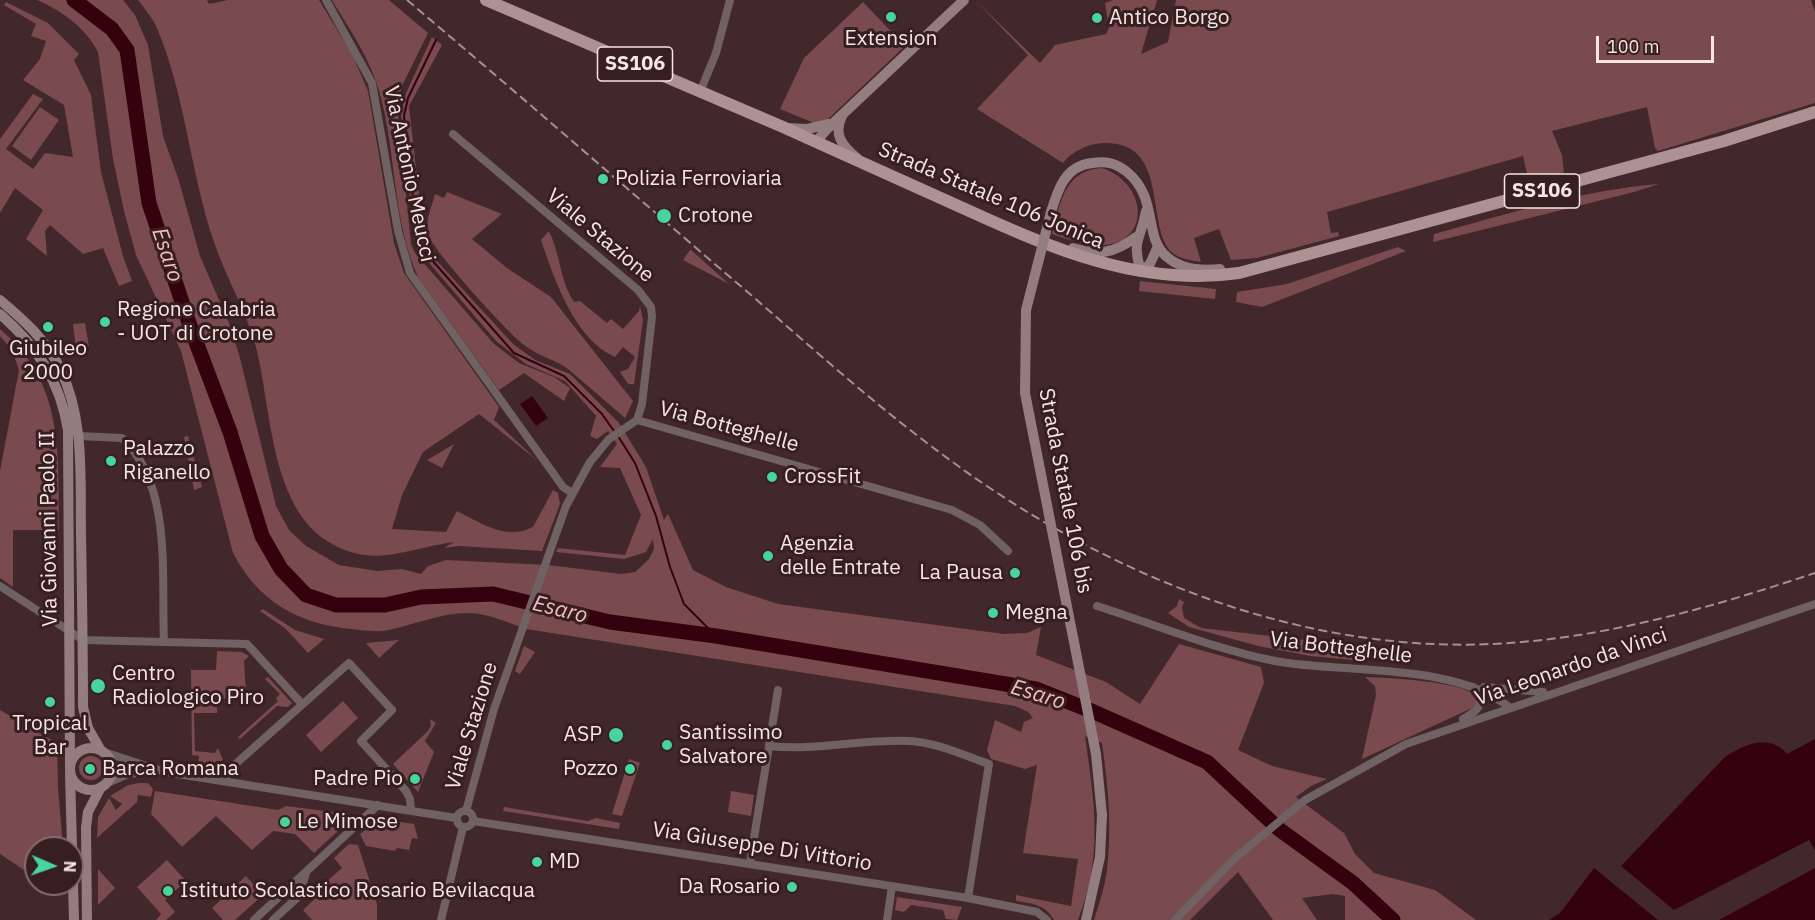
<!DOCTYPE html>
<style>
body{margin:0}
#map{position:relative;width:1815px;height:920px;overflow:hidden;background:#42282a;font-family:"IBM Plex Sans",sans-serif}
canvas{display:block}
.north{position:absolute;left:24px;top:836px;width:60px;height:60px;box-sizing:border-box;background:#371f20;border:2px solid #836e6f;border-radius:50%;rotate:92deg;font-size:16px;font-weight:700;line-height:24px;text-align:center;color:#f6e5e5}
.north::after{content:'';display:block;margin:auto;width:21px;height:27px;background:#48d49d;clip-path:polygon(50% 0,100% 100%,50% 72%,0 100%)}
.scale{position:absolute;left:1596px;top:36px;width:118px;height:27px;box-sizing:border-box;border:3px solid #f6e5e5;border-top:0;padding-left:8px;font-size:18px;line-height:21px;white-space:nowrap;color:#f6e5e5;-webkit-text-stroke:4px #371f20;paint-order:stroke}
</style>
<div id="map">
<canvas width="1815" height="920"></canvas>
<div class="north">N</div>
<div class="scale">100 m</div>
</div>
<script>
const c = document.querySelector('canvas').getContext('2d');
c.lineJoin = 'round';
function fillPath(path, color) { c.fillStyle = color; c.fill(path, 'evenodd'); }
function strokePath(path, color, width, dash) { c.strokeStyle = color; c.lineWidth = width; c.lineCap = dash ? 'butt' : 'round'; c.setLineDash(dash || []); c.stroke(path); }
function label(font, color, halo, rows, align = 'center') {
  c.font = font + ' "IBM Plex Sans",sans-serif'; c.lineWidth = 6; c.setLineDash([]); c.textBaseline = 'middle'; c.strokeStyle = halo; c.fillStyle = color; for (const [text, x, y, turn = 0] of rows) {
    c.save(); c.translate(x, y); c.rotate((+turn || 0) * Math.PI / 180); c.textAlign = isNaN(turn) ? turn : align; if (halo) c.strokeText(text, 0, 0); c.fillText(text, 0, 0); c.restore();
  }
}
fillPath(new Path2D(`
 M37,0H123L135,15L148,45L163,136L179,181L200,256L229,323L240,358L276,506L289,530L306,546L339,565L377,571L402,569L421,574L428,566L446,560L548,565L621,574L635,572L649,559L654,549L653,539L646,552L624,559L556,552L558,548L625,555L641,515L620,468L600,467L617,444L608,431L597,439L590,436L596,416L598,418L565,381L526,364L496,341L418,250L414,236L401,114L406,93L432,37L442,45L409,106L424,239L436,260L513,344L535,360L570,374L619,423L646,467L664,520L668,514L693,570L726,587L778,604L1004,634L1027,633L1041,627L1036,655L1106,682L1140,704L1179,644L1261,667L1264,683L1238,750L1272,766L1327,779L1311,786L1296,797L1344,833L1355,854L1374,873L1435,890L1476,920H1345V896L1333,894L1302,898L1317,920H1273L1238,872L1190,920H1094C1099,904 1105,886 1107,870C1112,827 1108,785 1102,743L1085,736C1094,802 1104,854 1078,920H1054C1045,904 1033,904 1016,901V895L1071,906L1078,859L1023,853L1037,765L1025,769L991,759L987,750L995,720L1021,732L1024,722L1033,718L1028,712L1015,706L526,629C509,623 487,613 469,613C438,613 413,626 383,631C373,632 361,630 351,629C298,624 258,601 233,553L181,351L136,255L124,211L113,159L98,52C85,27 62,11 37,0Z
 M138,0H207L209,4L228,0H319L352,54L368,91L394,243L404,273L499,407L494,420L539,462L479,414L423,452L402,495L392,529L446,532L457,511C481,523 506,541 533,527L553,490L558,493L560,504L542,551L459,546L444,548L454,542C407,548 374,570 327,541C271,505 271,410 257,351C248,314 227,280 215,245C190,174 186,95 156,26C152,17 144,8 138,0Z
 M332,0H389L428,33L402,86L397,104L411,244L415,253L494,344L519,363L554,377L570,388L564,401L524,373L499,390L419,279C392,221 397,156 380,94C371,60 350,30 332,0Z
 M975,0L1040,63L1055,45L1106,34L1109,28L1105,3L1113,0H1157L1141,54L1168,42L1176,0H1811L1815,12V103L1658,151L1655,148L1647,107L1552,131L1562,155L1564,172L1529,182L1523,156L1327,212L1331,233L1338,232L1339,236L1257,258L1231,260L1219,229L1194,238L1201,262C1188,260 1173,258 1166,245C1148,211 1165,141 1103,143C1088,144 1072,151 1063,163L977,109L1028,55Z
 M6,2L48,23L79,54L74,60L91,95L101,172L123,256L132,281L119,286L103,248L83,254L50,225L45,231L47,256L26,239L43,210L15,188L0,213V139L33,94L43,99L6,149L33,169L45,153L73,157L64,105L23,80L40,59L46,41L31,36L36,24L4,5Z
 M863,2L905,46L825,122L814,123L780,109L804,58Z
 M40,107L59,120L31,160L12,146Z
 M1102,168C1145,182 1153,239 1106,245C1089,248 1068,239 1052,234C1060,204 1064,170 1102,168Z
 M1659,184L1634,192L1433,242L1434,234C1508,214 1582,190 1659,184Z
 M447,192L502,214L472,239L507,268L551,297L633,401L625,418L568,369C554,359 538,356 524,345C509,334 431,249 428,234C425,221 432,206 435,194L444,198Z
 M549,231C561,256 559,278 574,302L580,301L607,323L611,319L623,329L639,311L640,306L643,320L634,384H628L620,372L628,369L635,357L623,347L615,357C575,340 554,279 541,240Z
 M1398,247L1406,251L1262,307L1236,302L1237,292L1287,284Z
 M690,250H691L729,284L683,260Z
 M1140,281L1216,289L1215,299L1139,291Z
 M85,323L89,347L76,349L73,324Z
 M0,329C65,384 58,453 59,530H13V587L0,578V471L19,370L12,350L0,336Z
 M188,436L202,487L194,490L184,437Z
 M454,444L442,468L427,460Z
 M1179,599L1184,602L1182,607L1184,618L1201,628L1366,647L1364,661L1310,656L1258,646L1189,627L1168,613L1177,606Z
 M263,609L295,630L324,639L308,653L286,629L260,611Z
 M399,640L379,658L366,643Z
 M524,646L535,652L520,674L515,671Z
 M217,651L242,652L249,656L244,661L246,693L244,696H228L217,705V713H194L195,751L215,753L218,748L223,760L214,764L198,762L199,756L192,755L191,670H216Z
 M268,677L292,703L288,707L277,706L240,739L238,737L278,701L276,698L280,694L265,679Z
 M1365,677C1390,678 1460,681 1477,696L1478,702L1472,708L1362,759L1376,695L1375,686Z
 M343,701L358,718L321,752L306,735Z
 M0,710L57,743L58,787L63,848H36V878L0,854Z
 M430,719L436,723L425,741L434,752L418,792L393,764L428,731L431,726Z
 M79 768a12 12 0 1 1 24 0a12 12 0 1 1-24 0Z
 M629,759L640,763L622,816L612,814Z
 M139,783H148L153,789L151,797L138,795L137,802L97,838L98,817L109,798L116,810L122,804L110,796L128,785Z
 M155,791L278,810L286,806L350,814L352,818L314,853L295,834L273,831L252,850L216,816L182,847L151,814Z
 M731,791L754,795L751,816L728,812Z
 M504,807L588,821L596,818L620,823L619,829L503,811Z
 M387,820L414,824L418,839L412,838L409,850L397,848L395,851L366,846L360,834L377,821Z
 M349,844L358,845L377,904V920H312L303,910L322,892L319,888L342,868L334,858Z
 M167,860L186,881L165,900L175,912L166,920H156L161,914L137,887Z
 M98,869L115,888L98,905Z
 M246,876L263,895L235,920H223L212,908Z
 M897,897L962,907L957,920L946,919L943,910L911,905L904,912L895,910Z`), '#794a4e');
fillPath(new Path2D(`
 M532,396L548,418L536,426L520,404Z
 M1815,739V850L1809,840L1674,910L1621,866L1725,757C1744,744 1770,733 1787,754Z
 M1594,868L1658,920H1549L1560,913Z
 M1815,868V920H1719Z`), '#33020c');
strokePath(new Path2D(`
 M436,40L408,98L404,116L417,235L423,250L514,353L564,376L602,414L614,431
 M618,436L635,463L656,516L670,567L684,604L716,636`), '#33020c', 2);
strokePath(new Path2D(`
 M74,0L112,29L127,50L149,203L190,326L230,432L262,536L281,569L306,595L336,605H385L421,597L493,594L610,622L716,636L1036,689L1094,712L1207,762L1280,830L1353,883L1393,920`), '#33020c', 15);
strokePath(new Path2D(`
 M326,0L372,83L398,231L410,273L563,487L572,493
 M700,92L716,53L730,0
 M453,134L638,290L651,307L652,317L642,404L637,420L609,439L590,462L566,506L494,709L466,811
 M637,420L952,510L980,525L1008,551
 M78,436L122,438C173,485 161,577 164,642
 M0,586L83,640L247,644L302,704
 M1097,606C1154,624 1217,650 1275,661C1345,674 1452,662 1509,707
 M1484,687L1543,692
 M1463,719C1473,713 1483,708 1480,694L1473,687
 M769,746C816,751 862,739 908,741C936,742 963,755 989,764L968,898
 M104,752L165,772L456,818
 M225,781L231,768L349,663L392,710L361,741L406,791L410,799L411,811
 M105,784L128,774L156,771
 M457 819a8 8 0 1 1 16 0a8 8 0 1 1-16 0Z
 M473,821L968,898L1037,912L1047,920
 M750,863L778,690
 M254,920L378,805
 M273,920L299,896L306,873
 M441,920L463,827
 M887,920L892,886
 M1175,920L1234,859L1305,800L1406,744L1815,604`), '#706263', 8);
strokePath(new Path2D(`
 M842,116C833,134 842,146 857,158
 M788,128L807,129L829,124
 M816,142L827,129L964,0
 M1146,211C1141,241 1131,238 1141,272L1150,264L1158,246
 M1051,212C1058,189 1065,166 1092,163C1107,161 1116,163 1127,172C1159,198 1143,238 1167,257C1181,269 1202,271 1220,269
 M1073,248C1100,255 1113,254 1136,237
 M0,300C24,320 46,340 60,368C85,420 80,478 81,534C82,592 83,649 83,707L88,728L100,749
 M0,314C37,346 60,381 68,430L70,766
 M70 769a21 21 0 1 1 42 0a21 21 0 1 1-42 0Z
 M70,773L74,920
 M87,920L86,828L88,812L101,787
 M1086,920L1100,857L1102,815`), '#937d7e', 10);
strokePath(new Path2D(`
 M486,0C585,43 684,84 783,127C844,154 904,182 965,209C1053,249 1140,287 1239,273L1724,141L1815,112`), '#ae9293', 12);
strokePath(new Path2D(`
 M407,0C511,88 614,177 717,266C792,329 864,397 943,455C1080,557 1244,631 1415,643C1554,653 1685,616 1815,573`), '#a69191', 2, [9, 4.5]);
strokePath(new Path2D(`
 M1051,212L1026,310L1025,393L1096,754L1102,815`), '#937d7e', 10);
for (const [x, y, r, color] of [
 [891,17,6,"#48d49d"],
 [1097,18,6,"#48d49d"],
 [603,179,6,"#48d49d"],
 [664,216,8,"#48d49d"],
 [105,322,6,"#48d49d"],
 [48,327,6,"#48d49d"],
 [111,461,6,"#48d49d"],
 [772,477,6,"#48d49d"],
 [768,556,6,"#48d49d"],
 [1015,573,6,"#48d49d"],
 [993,613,6,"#48d49d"],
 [98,686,8,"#48d49d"],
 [50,702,6,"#48d49d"],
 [616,735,8,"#48d49d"],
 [667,745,6,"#48d49d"],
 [90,769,6,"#48d49d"],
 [630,769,6,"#48d49d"],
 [415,779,6,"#48d49d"],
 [285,822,6,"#48d49d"],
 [537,862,6,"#48d49d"],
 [792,887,6,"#48d49d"],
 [168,891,6,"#48d49d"]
]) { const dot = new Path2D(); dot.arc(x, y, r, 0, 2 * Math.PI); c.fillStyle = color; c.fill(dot); strokePath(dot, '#371f20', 2); }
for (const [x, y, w] of [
 [635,64,75],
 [1542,191,75]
]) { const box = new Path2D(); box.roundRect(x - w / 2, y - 17, w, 34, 4.5); c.fillStyle = '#371f20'; c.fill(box); strokePath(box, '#f6e5e5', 1.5); }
label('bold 20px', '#f6e5e5', null, [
 ["SS106",635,64],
 ["SS106",1542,191]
]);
label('21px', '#f6e5e5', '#371f20', [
 ["Antico Borgo",1109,18],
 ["Extension",891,39,"center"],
 ["Polizia Ferroviaria",615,179],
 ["Crotone",678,216],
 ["Regione Calabria",117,310],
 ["- UOT di Crotone",117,334],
 ["Giubileo",48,349,"center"],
 ["2000",48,373,"center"],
 ["Palazzo",123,449],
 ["Riganello",123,473],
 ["CrossFit",784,477],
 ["Agenzia",780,544],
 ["delle Entrate",780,568],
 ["La Pausa",1003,573,"right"],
 ["Megna",1005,613],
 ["Centro",112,674],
 ["Radiologico Piro",112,698],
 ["Tropical",50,724,"center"],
 ["Bar",50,748,"center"],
 ["Santissimo",679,733],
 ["Salvatore",679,757],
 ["ASP",602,735,"right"],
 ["Barca Romana",102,769],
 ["Pozzo",618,769,"right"],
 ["Padre Pio",403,779,"right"],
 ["Le Mimose",297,822],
 ["MD",549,862],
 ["Da Rosario",780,887,"right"],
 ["Istituto Scolastico Rosario Bevilacqua",180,891]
], 'left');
label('21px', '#f6e5e5', '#371f20', [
 ["Via Antonio Meucci",409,174,78],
 ["Strada Statale 106 Jonica",991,196,23],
 ["Viale Stazione",600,236,40],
 ["Via Botteghelle",729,427,15],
 ["Strada Statale 106 bis",1065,491,79],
 ["Via Giovanni Paolo II",49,529,-91],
 ["Via Botteghelle",1341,648,7],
 ["Via Leonardo da Vinci",1571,667,-19],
 ["Viale Stazione",472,726,-73],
 ["Via Giuseppe Di Vittorio",762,847,9]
]);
label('italic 22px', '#f3bcbf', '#371f20', [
 ["Esaro",167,255,71],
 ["Esaro",560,610,14],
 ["Esaro",1038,695,17]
]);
</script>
